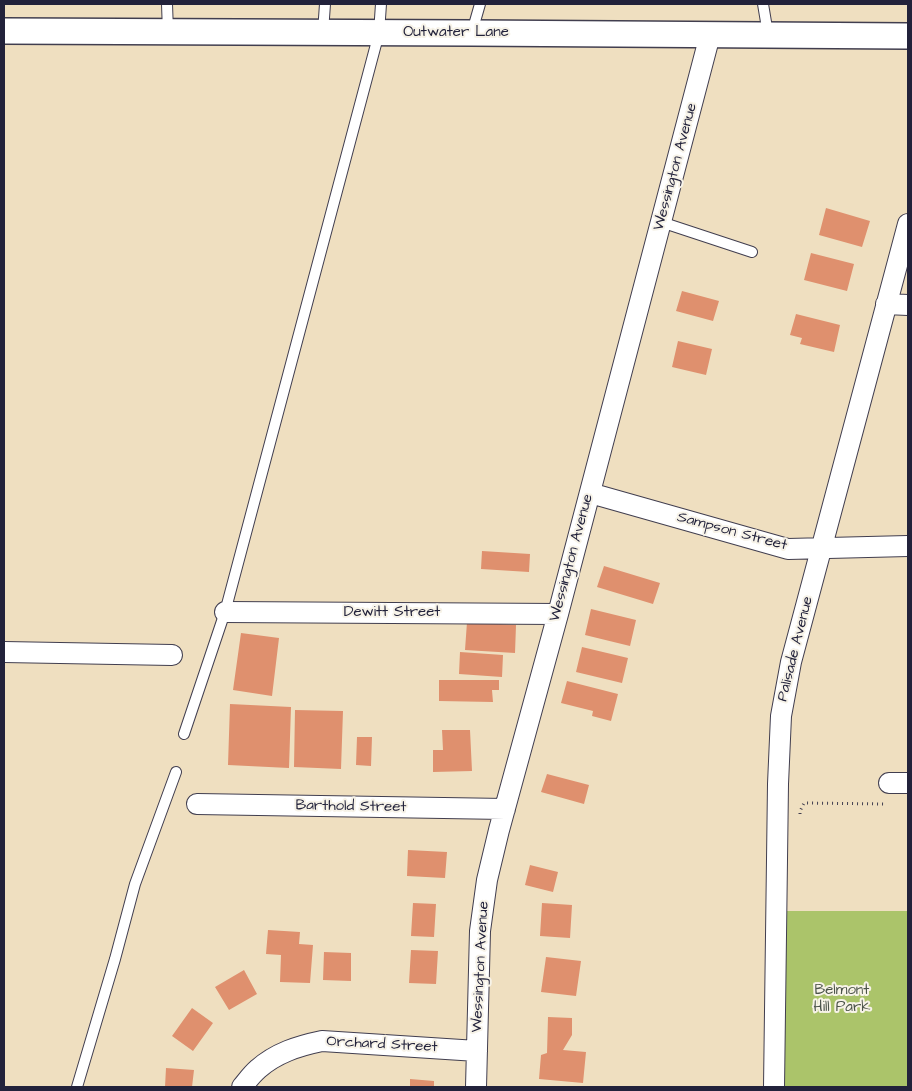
<!DOCTYPE html>
<style>
body{margin:0}
#map{position:relative;width:912px;height:1091px;overflow:hidden;background:#efdfc0;font-family:"Architects Daughter",sans-serif}
canvas{display:block}
.frame{position:absolute;inset:0;border:5px solid #22223b;pointer-events:none}
</style>
<div id="map">
<canvas width="912" height="1091"></canvas>
<div class="frame"></div>
</div>
<script>
const c = document.querySelector('canvas').getContext('2d');
c.lineJoin = 'round';
function fillPath(path, color) { c.fillStyle = color; c.fill(path, 'evenodd'); }
function strokePath(path, color, width, dash) { c.strokeStyle = color; c.lineWidth = width; c.lineCap = dash ? 'butt' : 'round'; c.setLineDash(dash || []); c.stroke(path); }
function label(font, color, halo, rows, align = 'center') {
  c.font = font + ' "Architects Daughter",sans-serif'; c.lineWidth = 4; c.setLineDash([]); c.textBaseline = 'middle'; c.strokeStyle = halo; c.fillStyle = color; for (const [text, x, y, turn = 0] of rows) {
    c.save(); c.translate(x, y); c.rotate((+turn || 0) * Math.PI / 180); c.textAlign = isNaN(turn) ? turn : align; if (halo) c.strokeText(text, 0, 0); c.fillText(text, 0, 0); c.restore();
  }
}
fillPath(new Path2D(`
 M777,911H908V1087H774Z`), '#abc46a');
fillPath(new Path2D(`
 M826,208L870,221L862,247L819,235Z
 M811,253L854,264L847,291L804,280Z
 M682,291L719,301L713,321L676,311Z
 M796,314L840,325L834,352L800,344L802,338L790,335Z
 M678,341L712,349L706,375L672,367Z
 M482,551L530,554L529,572L481,569Z
 M604,566L660,583L653,604L597,587Z
 M591,609L636,620L630,646L585,635Z
 M467,622L516,625L515,653L465,650Z
 M241,633L279,638L272,696L233,690Z
 M582,647L628,658L622,683L576,672Z
 M460,652L503,655L502,677L459,674Z
 M439,680H499V690H492L493,702L439,701Z
 M567,681L618,694L611,721L592,716L593,711L561,703Z
 M230,704L291,707L289,768L228,765Z
 M295,710L343,711L341,769L294,767Z
 M442,730H470L472,771L433,772V750H443Z
 M357,737H372L371,766L356,765Z
 M547,774L589,785L584,804L541,792Z
 M408,850L447,852L445,878L407,876Z
 M530,865L558,872L553,892L525,885Z
 M413,903L436,904L434,937L411,936Z
 M542,903L572,905L570,938L540,936Z
 M268,930L300,932L299,944L313,945L310,983L280,982L281,955L266,954Z
 M411,950L438,951L436,984L409,983Z
 M324,952L351,953V981L323,980Z
 M546,957L581,961L576,996L541,992Z
 M244,970L257,994L229,1010L215,987Z
 M192,1008L213,1023L193,1051L172,1036Z
 M548,1017L572,1018V1035L563,1050L586,1052L583,1083L539,1079L541,1055L547,1053Z
 M166,1068L194,1070L192,1087H165Z
 M410,1079L434,1081V1087H410Z`), '#df906e');
const service = new Path2D(`
 M167,4L168,32
 M763,4L768,34
 M323,32L325,4
 M472,32L480,4
 M661,222L752,252
 M184,734L225,612L379,33L381,4
 M77,1087L115,959L135,884L176,772`);
const minor = new Path2D(`
 M886,304L908,305
 M590,493L788,549L908,546
 M225,612L558,614
 M4,652L172,655
 M889,783H908
 M197,804L505,809
 M242,1087C247,1081 252,1074 258,1069C276,1053 298,1046 322,1041L477,1051
 M476,1087L480,931L487,880L499,830L558,614L710,35
 M774,1087L778,784L781,716L791,662L908,224`);
const tertiary = new Path2D(`
 M4,31L472,33L908,36`);
strokePath(service, '#413e4f', 12);
strokePath(minor, '#413e4f', 22);
strokePath(tertiary, '#413e4f', 28);
strokePath(new Path2D(`
 M800,814V811L804,803L886,804`), '#413e4f', 3, [1, 4]);
strokePath(service, '#fff', 10);
strokePath(minor, '#fff', 20);
strokePath(tertiary, '#fff', 25);
label('15px', '#22223b', '#f7f3e8', [
 ["Outwater Lane",456,33],
 ["Wessington Avenue",676,167,-75],
 ["Sampson Street",732,532,15],
 ["Wessington Avenue",572,558,-75],
 ["Dewitt Street",392,613],
 ["Palisade Avenue",796,649,-76],
 ["Barthold Street",351,807,1],
 ["Wessington Avenue",481,967,-87],
 ["Orchard Street",382,1045,3]
]);
label('15px', '#4b5349', '#f7f3e8', [
 ["Belmont",842,991],
 ["Hill Park",842,1008]
]);
</script>
